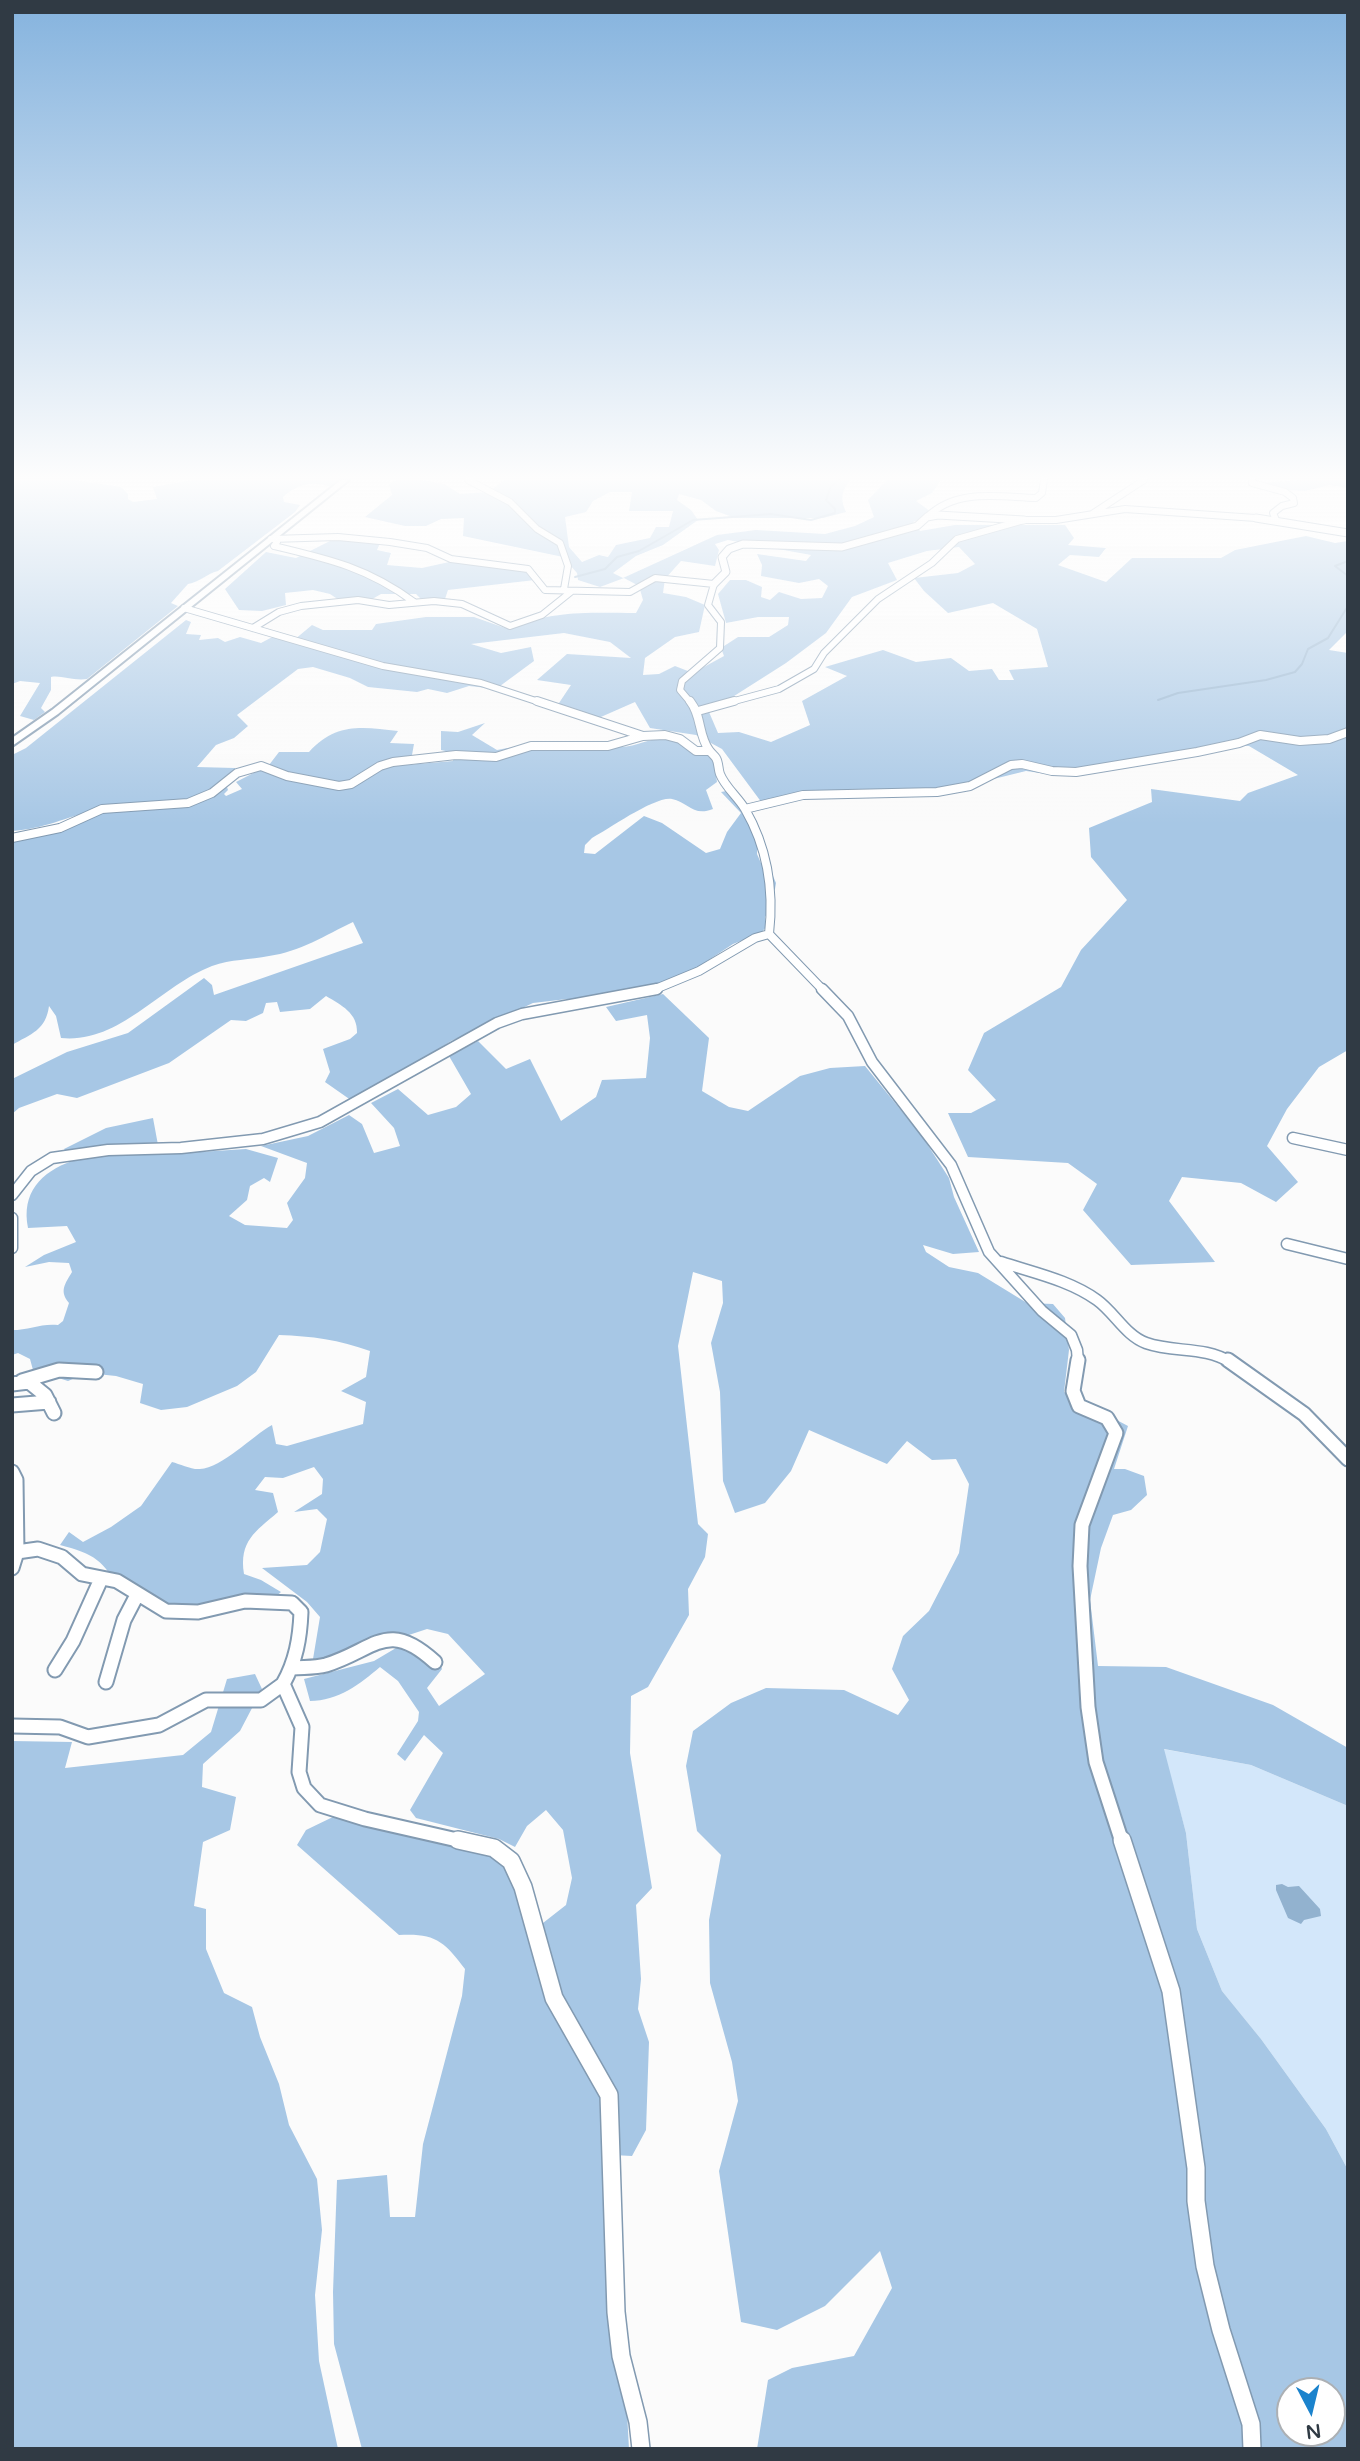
<!DOCTYPE html>
<style>
body{margin:0}
#map{position:relative;width:1360px;height:2461px;overflow:hidden;background:#fbfbfb;font-family:"Varela Round",sans-serif}
canvas{display:block}
.frame{position:absolute;inset:0;border:14px solid #303a44;pointer-events:none}
.north{position:absolute;left:1276px;top:2377px;width:70px;height:70px;box-sizing:border-box;background:#fff;border:2px solid #acb0b4;border-radius:50%;rotate:173deg;font-size:19px;font-weight:700;line-height:28px;text-align:center;color:#303a44}
.north::after{content:'';display:block;margin:auto;width:24px;height:32px;background:#1b83cd;clip-path:polygon(50% 0,100% 100%,50% 72%,0 100%)}
</style>
<div id="map">
<canvas width="1360" height="2461"></canvas>
<div class="frame"></div>
<div class="north">N</div>
</div>
<script>
const c = document.querySelector('canvas').getContext('2d');
c.lineJoin = 'round';
function fillPath(path, color) { c.fillStyle = color; c.fill(path, 'evenodd'); }
function strokePath(path, color, width, dash) { c.strokeStyle = color; c.lineWidth = width; c.lineCap = dash ? 'butt' : 'round'; c.setLineDash(dash || []); c.stroke(path); }
fillPath(new Path2D(`
 M1163,1749L1251,1765L1348,1806V2170L1326,2129L1261,2039L1222,1991L1197,1929L1186,1833Z`), '#d3e7fa');
fillPath(new Path2D(`
 M12,480H74L121,487L128,494V499L133,502L157,499L153,487L193,480H339L330,487C313,480 296,485 283,497L284,502L300,505L295,512L218,571C206,574 200,582 188,584L171,603L178,606L87,679C73,681 61,675 51,677V690L41,708L45,712L34,720L20,716L40,683L20,681L12,684Z
 M396,480H422L444,484L460,494L489,492L504,480H851C841,490 840,500 846,512L823,518H735L716,511L701,500L679,494L677,500L691,510L698,520L663,545L636,556L613,573L623,578L717,535L756,530L825,534L855,526L874,517L868,500L887,480H941L932,493L916,501L934,514L913,522L920,531L955,525H1065L1074,538L1068,545L1106,548L1099,557L1070,555L1058,565L1106,582L1132,558H1221L1235,550L1306,536L1335,543L1348,541V631L1329,650L1348,653V1050L1319,1067L1287,1109L1267,1146L1298,1182L1276,1202L1241,1183L1182,1177L1169,1201L1215,1262L1131,1265L1083,1210L1097,1184L1068,1163L968,1157L948,1113H971L996,1100L968,1070L984,1033L1061,987L1081,950L1127,900L1091,857L1089,828L1152,802L1151,789L1240,801L1248,793L1298,775L1249,746L1212,744L1141,762L1061,776L1026,771L949,790H873L762,803L722,749L696,735L650,728L635,702L594,720L555,709L571,685L537,680L567,654L631,658L610,642L564,633L471,644L501,653L531,647L534,661L496,689L469,686L447,693L428,689L417,692L368,687L350,678L313,667L298,669L237,715L248,726L234,738L216,745L197,767L235,768V774C197,811 143,798 96,810C66,817 44,829 12,831V755L26,748L186,620L191,622L186,634L201,635L199,640L218,638L225,642L240,637L261,643L278,634L294,640L312,625L323,630H372L376,624L426,617H474L508,629C553,610 588,613 636,613L643,600L639,586L624,578L600,587L578,580L577,573L563,557L463,536L464,518L441,519L426,526H405L365,517L392,495L389,484ZM610,492H632L629,511H673L669,527H656L650,538L616,545L608,557L599,555L582,562L569,547L565,517L586,512L593,501ZM728,540L811,555L806,561L757,554L762,565L761,576L799,583L819,579L828,586L822,598L801,599L779,592L770,600L761,597L762,587L746,580H730L718,594L726,623L758,617H789L788,625L769,637H738L721,648L724,656L693,673L675,666L659,674L643,675L645,658L675,637L699,632L705,605L686,597L663,593L665,579L681,561L715,566L719,550L715,544ZM959,547L975,564L958,573L914,578L924,591L948,613L993,603L1037,629L1048,667L1009,670L1014,680H999L992,669L969,671L951,658L916,662L883,650L825,667L847,676L802,701L810,725L771,742L739,732L718,733L709,712L786,663L826,633L852,597L897,580L888,563L927,551Z
 M1301,480H1348V488L1330,485L1305,491L1253,488L1261,483Z
 M332,540L381,541L377,550L391,553L387,565L422,568L458,560L521,567L534,572L535,580L448,590L445,599L422,600L416,594H381L369,601L342,602L330,594L313,590L285,593L286,605L262,611L239,610L225,589L266,552L296,558Z
 M485,723L472,735L497,750C539,740 579,751 621,747C639,746 655,735 674,739C687,742 701,751 713,756L717,782L706,790L713,809C693,817 688,802 672,799C655,796 609,829 592,838L585,845L584,853L595,854L644,816L662,823L706,853L720,849L727,832L741,813L721,792L732,790L758,833L757,854L764,870L773,876L776,883L775,889L767,898L769,911L765,917L766,927L761,933L733,944L695,969L646,989L583,1001L567,999L533,1003L451,1041L355,1103L325,1082L330,1072L323,1049L350,1039L357,1033C358,1013 341,1005 326,996L310,1009L280,1012L277,1002L266,1003L263,1013L246,1021L231,1020L169,1063L77,1098L57,1094L19,1108L12,1114V1079L67,1052L128,1033L204,978L212,985L214,995L363,943L353,922C326,935 299,952 269,956C250,960 231,959 212,966C160,986 120,1044 61,1038L56,1016L49,1006C46,1030 31,1034 12,1045V836C45,831 74,817 106,812C146,805 193,807 227,787L228,790L224,794L226,796L242,789L236,782L269,765L279,752H309C336,722 363,727 398,731L390,743L414,744L412,755L406,765L453,761L454,753L441,750V731L458,732Z
 M663,994L709,1038L702,1091L729,1107L748,1111L800,1076L830,1068L865,1066L922,1136L949,1178L954,1197L979,1252L953,1254L923,1245L926,1252L949,1267L978,1273L1027,1303L1053,1304L1065,1318L1069,1350L1064,1392L1128,1426L1114,1469H1125L1144,1476L1147,1495L1131,1510L1113,1515L1101,1548L1090,1600L1098,1666L1166,1667L1273,1705L1348,1748V1806L1251,1765L1164,1749L1186,1833L1197,1929L1222,1991L1261,2039L1326,2129L1348,2170V2449H757L768,2380L792,2368L854,2356L892,2288L880,2251L825,2306L777,2330L741,2322L719,2171L738,2101L732,2062L710,1983L709,1920L721,1855L697,1831L686,1766L693,1731L731,1703L766,1688L844,1690L898,1715L909,1700L892,1669L903,1636L929,1611L959,1553L969,1484L956,1459L932,1460L907,1441L887,1464L809,1430L791,1471L765,1503L735,1513L723,1481L720,1392L711,1343L723,1303L722,1281L693,1272L678,1346L698,1524L708,1534L705,1557L688,1589L689,1615L648,1687L631,1696L630,1753L652,1888L636,1905L641,1979L638,2009L649,2042L646,2130L632,2156L613,2155L629,2449H362L334,2344L333,2292L337,2180L387,2175L390,2217H415L423,2144L462,1996L465,1969C444,1941 435,1933 399,1935L297,1845L306,1830L337,1815L470,1844L502,1859L526,1879L543,1923L566,1905L572,1878L563,1830L546,1810L527,1826L515,1847L499,1839L416,1818L410,1810L443,1753L424,1735L405,1761L397,1754L418,1721L419,1712L398,1681L380,1667C360,1684 338,1701 310,1701L304,1679L374,1661L396,1648L415,1646L436,1655L442,1669L427,1688L439,1706L485,1674L448,1634L427,1629L330,1661L313,1659L320,1617L307,1602L262,1568L307,1565L320,1552L327,1519L317,1509L294,1512L322,1494L323,1479L314,1467L283,1478L265,1477L255,1490L273,1493L278,1512C255,1532 239,1541 244,1574L261,1580L281,1592L261,1609L207,1611L146,1601L121,1592C103,1560 95,1554 60,1545L69,1532L83,1542L111,1527L141,1506L172,1462C180,1464 192,1470 200,1469C222,1468 252,1436 272,1425L276,1444L287,1446L363,1424L366,1402L341,1391L366,1377L370,1351C339,1340 312,1336 279,1335L256,1372L237,1386L187,1407L161,1410L140,1403L143,1384L116,1376L87,1373L68,1381L33,1370L30,1359L18,1353L12,1355V1330C29,1330 42,1323 58,1325L63,1321L69,1303C59,1291 65,1284 72,1272L69,1263L49,1262L25,1267L44,1255L76,1242L67,1226L28,1228C21,1193 41,1172 72,1161L64,1149L106,1128L153,1118L158,1145L168,1154L246,1149L278,1158L270,1182L264,1178L250,1186L247,1200L229,1216L245,1225L287,1228L293,1220L287,1203L305,1178L307,1163L261,1146L308,1136L349,1115L362,1124L374,1153L400,1146L394,1128L371,1103L398,1089L428,1115L456,1107L471,1094L449,1056L478,1041L506,1069L530,1059L561,1121L596,1097L602,1080L646,1078L650,1038L647,1015L616,1021L606,1007ZM1290,2391H1332V2433H1290Z
 M255,1674L262,1689L240,1731L203,1764L202,1787L236,1797L230,1830L203,1842L194,1906L206,1909V1949L224,1993L252,2007L260,2037L279,2084L289,2125L317,2179L322,2230L315,2295L319,2361L338,2449H12V1741L72,1742L65,1768L183,1755L211,1732L227,1679Z`), '#a7c7e5');
fillPath(new Path2D(`
 M1282,1884L1288,1887L1299,1886L1320,1909L1321,1916L1304,1920L1301,1924L1288,1918L1276,1890V1885Z`), '#92b2cf');
strokePath(new Path2D(`
 M1348,561L1335,566L1348,576
 M575,577L605,569L617,557L639,551L693,520L771,514L811,520L835,513V509L826,500L831,486L839,480
 M1158,700L1178,693L1266,680L1295,672L1302,664L1308,649L1328,638L1348,606`), '#92b2cf', 2);
const minorFar4 = new Path2D(`
 M468,480L510,502L537,529L560,543L568,566L564,589
 M1252,480V483L1285,492L1293,498L1294,503L1282,506L1273,513L1276,520
 M1092,514L1144,480
 M927,517C957,488 998,497 1036,498L1042,493L1044,480
 M271,539L338,537L390,542L427,548L451,559L528,569L545,590L630,592L655,578L714,584L708,605L721,622L720,648L682,681L680,690L691,703
 M277,542L274,546C329,559 368,568 414,602
 M184,608L383,666L481,683L542,703
 M253,628L279,612L301,606L358,600L389,605L434,601L462,604L510,626L542,615L572,591
 M727,703L779,689L814,669L824,653L878,599L932,563L957,539L1024,520H1056L1125,509L1256,518`);
const minorFar3 = new Path2D(`
 M537,701L643,736
 M690,701C702,716 698,735 709,750C711,753 714,755 716,758C719,763 718,769 720,774C725,787 738,797 745,809C767,847 774,891 769,934
 M698,711L734,701
 M745,809L803,795L937,792L970,786L1011,765L1022,764L1052,771L1076,772L1197,752L1239,743L1260,735L1300,741L1329,739L1348,732
 M12,838L60,828L102,809L188,803L212,793L237,773L261,766L287,776L339,786L351,784L380,766L393,762L456,755L496,757L531,746H608L643,736L665,735L680,739L696,751H709
 M769,934L823,990
 M653,990L699,971L755,938L769,934`);
const minorFar2 = new Path2D(`
 M822,989L848,1016L872,1062L951,1165L989,1252L1042,1311L1071,1335L1077,1350L1078,1362
 M1293,1138L1348,1150
 M12,1195L31,1171L52,1158L108,1150L181,1148L263,1139L320,1122L497,1023L522,1014L657,989
 M12,1218V1248
 M1287,1244L1348,1259
 M1001,1262C1034,1273 1069,1280 1097,1300C1114,1312 1126,1336 1146,1343C1174,1353 1204,1346 1230,1362`);
const minorFar1 = new Path2D(`
 M1078,1360L1073,1391L1079,1406L1107,1418L1116,1433L1082,1525L1080,1566L1088,1707L1096,1762L1122,1842
 M1228,1360L1304,1414L1348,1459
 M22,1381L59,1370L96,1372
 M12,1384L29,1382L45,1395L54,1413
 M12,1405L49,1402
 M12,1472L16,1480L17,1552L12,1568
 M17,1552L38,1549L62,1557L82,1574L117,1581L166,1611L198,1612L245,1601L292,1603L301,1612C300,1638 296,1661 283,1684L302,1727L299,1772L304,1788L320,1805L365,1819L466,1842
 M293,1668C304,1667 315,1668 326,1665C375,1650 387,1618 435,1662
 M55,1670L73,1641L101,1579
 M106,1682L124,1620L137,1595
 M12,1726L60,1727L88,1737L159,1725L206,1700H261L283,1684`);
const minor = new Path2D(`
 M458,1840L494,1848L511,1861L523,1887L554,1998L609,2095L616,2312L621,2356L638,2422L641,2449
 M1122,1840L1171,1991L1196,2168V2201L1205,2266L1221,2330L1251,2424L1252,2449`);
const tertiary = new Path2D(`
 M1256,518L1348,533
 M714,584L726,572L722,557L729,549L743,544L842,547L917,526L927,517L938,515L1024,520`);
const secondary = new Path2D(`
 M341,480H349L58,714L12,746V738L52,710Z`);
strokePath(minorFar4, '#829ab1', 8);
strokePath(minorFar3, '#829ab1', 10);
strokePath(minorFar2, '#829ab1', 13);
strokePath(minorFar1, '#829ab1', 17);
strokePath(minor, '#829ab1', 20);
strokePath(tertiary, '#829ab1', 9);
strokePath(secondary, '#829ab1', 4);
strokePath(minorFar4, '#fff', 6);
strokePath(minorFar3, '#fff', 8);
strokePath(minorFar2, '#fff', 10);
strokePath(minorFar1, '#fff', 13);
strokePath(minor, '#fff', 17);
strokePath(tertiary, '#fff', 7);
fillPath(secondary, '#fff');
const sky = c.createLinearGradient(0, 0, 0, 824);
sky.addColorStop(0, '#85b3de');
sky.addColorStop(0.58, '#fdfdfd');
sky.addColorStop(1, '#fdfdfd00');
c.fillStyle = sky;
c.fillRect(0, 0, 1360, 824);
</script>
